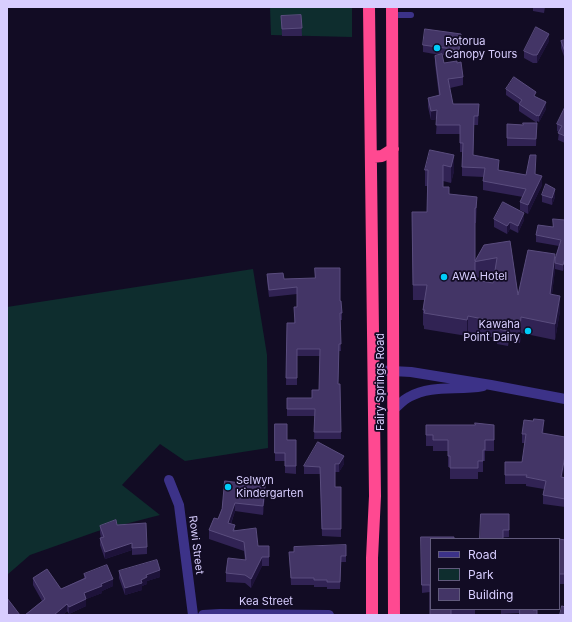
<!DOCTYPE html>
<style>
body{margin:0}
#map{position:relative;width:572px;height:622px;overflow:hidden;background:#120c24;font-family:Inter,sans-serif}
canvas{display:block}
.frame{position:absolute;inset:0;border:8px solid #d8ceff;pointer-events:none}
.legend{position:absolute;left:430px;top:538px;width:130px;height:72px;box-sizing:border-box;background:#120c24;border:1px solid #615a7c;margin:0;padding:5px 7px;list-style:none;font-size:12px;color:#d8ceff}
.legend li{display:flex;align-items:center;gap:8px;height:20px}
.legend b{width:20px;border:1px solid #615a7c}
</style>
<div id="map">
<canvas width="572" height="622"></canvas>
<div class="frame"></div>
<ul class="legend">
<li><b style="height:5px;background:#3c3288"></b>Road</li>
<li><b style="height:11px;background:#0e2d2e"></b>Park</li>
<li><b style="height:11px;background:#433566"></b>Building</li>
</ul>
</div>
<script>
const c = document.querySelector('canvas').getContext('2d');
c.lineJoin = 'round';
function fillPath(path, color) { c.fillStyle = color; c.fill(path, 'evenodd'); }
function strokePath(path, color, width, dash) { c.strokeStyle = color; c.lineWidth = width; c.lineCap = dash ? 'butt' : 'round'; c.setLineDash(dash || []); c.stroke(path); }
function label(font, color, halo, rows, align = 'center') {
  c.font = font + ' Inter,sans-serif'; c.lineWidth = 3.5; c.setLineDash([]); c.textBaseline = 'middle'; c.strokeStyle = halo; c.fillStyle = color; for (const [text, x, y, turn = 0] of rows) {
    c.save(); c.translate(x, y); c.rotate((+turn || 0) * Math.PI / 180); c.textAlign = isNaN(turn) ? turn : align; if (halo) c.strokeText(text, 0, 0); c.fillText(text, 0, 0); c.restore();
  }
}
fillPath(new Path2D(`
 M270,7H352V37L271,35Z
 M253,269L267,355L268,448L185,461L160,444L122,485L160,515L98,531L30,555L7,575V307Z`), '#0e2d2e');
strokePath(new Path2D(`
 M392,15H411`), '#3c3288', 6);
strokePath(new Path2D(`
 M373,370L411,372L491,385L565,399
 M394,409C399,405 403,400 409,397C432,384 458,391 483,386
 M169,480L179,505L193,615
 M203,615L220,614L329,615`), '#3c3288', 10);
strokePath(new Path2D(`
 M369,7L375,496L372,558V615
 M392,7L394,615
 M371,157L382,156L393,149`), '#ff4991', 12);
fillPath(new Path2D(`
 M500,7H545L544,13L533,11V8H500Z
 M301,15L302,36H282L281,16Z
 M565,40V59L561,48V41Z
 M461,41L459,57L442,55L444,63H457L463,77V85L450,88L453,104H479L478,125H474L473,155L499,168V170L526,175L535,174L542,185L528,214L520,210V202L523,197L483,190V181L484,177L462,176V152H460V134H436L437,119L431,120L428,107V98L439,96L435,64V56L440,55L423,52V45Z
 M549,41L537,63H533L524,58V51Z
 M506,89L536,97L546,109L539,122L537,121V123L519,111V104L506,95Z
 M565,107V143L558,140L559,132L557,131V124Z
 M537,123L536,146H507V124L523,125Z
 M454,155V171L451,183L443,181V187L449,194L477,197L476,223H475V261L510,241L518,295L555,259L559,246L536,242V235L565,220V264L563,271L555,269L552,294L560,311L555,340L521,333L520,343L509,340L508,346L497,344V338L468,332L467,336L424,329V326L423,325V310L424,300H413L412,212H427V186H425V170ZM495,275L493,283L475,280V278Z
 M565,184V193H564V185Z
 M542,195L555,197L552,205L542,202Z
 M494,219L524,220L518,233L510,229L507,234L494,227Z
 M267,274L284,279L340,301L342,313V320H340L341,351H339L338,384H340L341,439H314L315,416H287V398H312L319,390L320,356H297V385H286L287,323H294L297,307V294L269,297L267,281Z
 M275,424L287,440H296V474L285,473V461H275Z
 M426,425H494V451H485V461H483V472H478V479H450V467H448V451H433V446H426Z
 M544,429L543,433L563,477L565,478V507L543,504V495L544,489L526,486V484H505V462H522L525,443H522V434Z
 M344,464L339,472H335V487H341V537L322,536L320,474H304V466Z
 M225,481L265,494L263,515L235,511L231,524L235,530L258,546H269V566H262L251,588L245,583L226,582V573L245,560L244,551L209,539V530L218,519L222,509Z
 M509,514V537L480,539Z
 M117,525L147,547V554L132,555V550L105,559L100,545V538H101L100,533V526Z
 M421,537H454L431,609H475V615H430V592L422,593Z
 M559,539L565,540V584H559Z
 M346,545V562H341L340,589H327V587H314V585H291L289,552Z
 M119,571L160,577L147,581V584L142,586V590L125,595L119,578Z
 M84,574L113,586L102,591V593L86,599V606L69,614L67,611L63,615H25L42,601L33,585V578L61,589L84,578Z
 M501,609H533L520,613L501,614Z`), '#312354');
fillPath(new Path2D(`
 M461,34V41L459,57V50Z
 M549,34V41L537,63V55Z
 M546,102V109L539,122V116Z
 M437,110V119L431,120V111Z
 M454,155V171L451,183V167Z
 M499,160V168L498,178V170Z
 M542,176V185L528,214V205Z
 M555,189V197L552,205V198Z
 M524,213V220L518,233V226Z
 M510,222V229L507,234V226Z
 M555,254V270L550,309V294Z
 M565,258V264L563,271V265Z
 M560,296V311L555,340V324Z
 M468,316V332L467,336V320Z
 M521,317V333L520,343V327Z
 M509,325V340L508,346V331Z
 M544,420V429L542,441V433Z
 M344,456V464L339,472V464Z
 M565,456V465L561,486V477Z
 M265,486V494L263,515V506Z
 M235,503V511L228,531V523Z
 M132,543V550L105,559V552Z
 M262,557V566L251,588V579Z
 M160,570V577L147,581V584L142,586V590L125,595V588L141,580L146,575Z
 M113,579V586L102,591V593L84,600V593L101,584Z
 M86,599V606L69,614V607Z
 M67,604V611L63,615H54Z`), '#1d1239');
const building = new Path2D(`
 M301,15L302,28L282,29L281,16Z
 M536,27L549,34L537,55H533L524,51Z
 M425,29L461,34L459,50L423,45Z
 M565,40V52L561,41Z
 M442,54L444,63L457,61V63L461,62L463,77L448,79L453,104H479L478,116H474L473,155L499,160L498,170L526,175L530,155H536L535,174L542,176L528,205L520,202L526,189L483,181L485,168L462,167L463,143H460V125H436L437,110L431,111L428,98L440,95L435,56Z
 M514,77L536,92L534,96L546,102L539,116L537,115V116L519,104L522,100L506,89Z
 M565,107V136L558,133L562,126L557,124Z
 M523,123H537L536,139L507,138V124L523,125Z
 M430,150L454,155L451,167L443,165V187H449V194L477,197L476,208H475V261L484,245L510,241L518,295L528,250L555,254L550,294L560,296L555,324L521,317L520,327L509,325L508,331L497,329L498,322L468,316L467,320L424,313L425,310H423L427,285H413L412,212H427L428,170H425ZM497,258L493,283L475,280V262Z
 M546,184L555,189L552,198L542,195Z
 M503,202L524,213L518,226L510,222L507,226L494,219Z
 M553,219L565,220V258L563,265L555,263V259L561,240L536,235L538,225L553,227Z
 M315,268H340V301H341L342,313H340L341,344H339L338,384H340L341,432H314L315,409H287V398H312V390H319L320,349H297V378H286L287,323H295L294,307H297V287L269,290L267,274L283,273L284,279L315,278Z
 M534,419L544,420L542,433L565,437V456L561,477L565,478V499L543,495L546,481L526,477L527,475H505V462H522L526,434H522L524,420L533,421Z
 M475,423L494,425V440H485V450H483V461H478V468H450V456H448V440H433V435H426V425H475Z
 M275,424H287V440H296V466H285V453H275Z
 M318,442L344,456L339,464H335V487H341V529H322L320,467L304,466Z
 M225,481L265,486L263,506L235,503L228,523L235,525L233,531L256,528L258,546H269V557H262L251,579L245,575L226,573L228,558L246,560L244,542L209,530L214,518L218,519L222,509Z
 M481,514H509V530H503V539H480Z
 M116,520L117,525L146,523L147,547L132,548V543L105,552L100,538L104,537L100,526Z
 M421,537H454V539H431V609H451V615H430V585H422Z
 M559,539L565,540V574H559Z
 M346,545V556H341L340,582H327V580H314V578H291L289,552H294V547Z
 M157,560L160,570L146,575L147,577L141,580L142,583L125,588L119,571Z
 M107,565L113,579L101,584L102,586L84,593L86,599L69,607L67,604L54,615H25L45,599L33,578L47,569L61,589L86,578L84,574Z
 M7,598L20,615H7Z
 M562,606L565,607V615H560Z
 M520,609H533V610H537V615H520Z`);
fillPath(building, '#433566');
strokePath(building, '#5a4d7e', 1);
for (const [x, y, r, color] of [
 [437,48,4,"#00ccf9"],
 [444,277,4,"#00ccf9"],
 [528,331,4,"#00ccf9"],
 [228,487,4,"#00ccf9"]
]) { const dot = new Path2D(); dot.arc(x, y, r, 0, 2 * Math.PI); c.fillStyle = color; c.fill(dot); strokePath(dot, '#120c24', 1.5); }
label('11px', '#d8ceff', '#120c24', [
 ["Rotorua",445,42],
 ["Canopy Tours",445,55],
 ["AWA Hotel",452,277],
 ["Kawaha",520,325,"right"],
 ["Point Dairy",520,338,"right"],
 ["Selwyn",236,481],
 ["Kindergarten",236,494]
], 'left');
label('11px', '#d8ceff', '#120c24', [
 ["Fairy Springs Road",381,382,-90],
 ["Rowi Street",196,545,83],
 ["Kea Street",266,602]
]);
</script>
